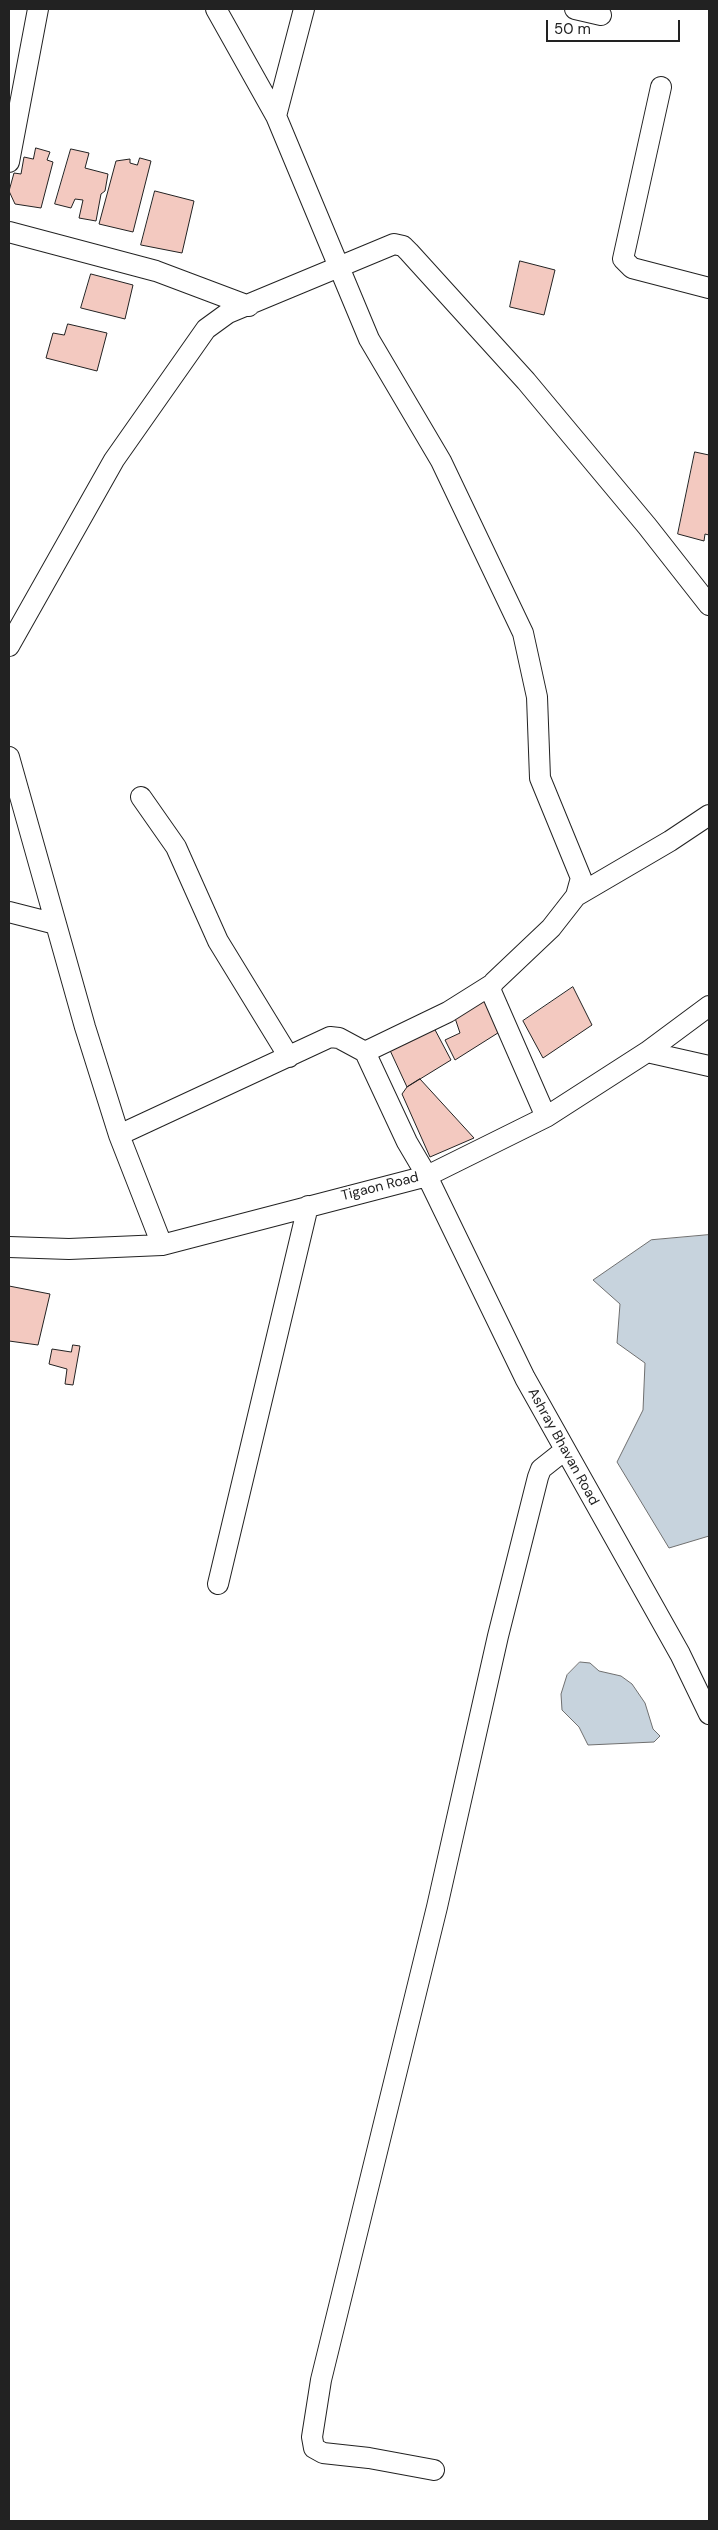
<!DOCTYPE html>
<style>
body{margin:0}
#map{position:relative;width:718px;height:2530px;overflow:hidden;background:#fff;font-family:"DM Sans",sans-serif}
canvas{display:block}
.frame{position:absolute;inset:0;border:10px solid #222;pointer-events:none}
.scale{position:absolute;left:546px;top:20px;width:134px;height:22px;box-sizing:border-box;border:2px solid #222;border-top:0;padding-left:6px;font-size:15px;line-height:18px;white-space:nowrap;color:#222;-webkit-text-stroke:4px #fff;paint-order:stroke}
</style>
<div id="map">
<canvas width="718" height="2530"></canvas>
<div class="frame"></div>
<div class="scale">50 m</div>
</div>
<script>
const c = document.querySelector('canvas').getContext('2d');
c.lineJoin = 'round';
function fillPath(path, color) { c.fillStyle = color; c.fill(path, 'evenodd'); }
function strokePath(path, color, width, dash) { c.strokeStyle = color; c.lineWidth = width; c.lineCap = dash ? 'butt' : 'round'; c.setLineDash(dash || []); c.stroke(path); }
function label(font, color, halo, rows, align = 'center') {
  c.font = font + ' "DM Sans",sans-serif'; c.lineWidth = 4; c.setLineDash([]); c.textBaseline = 'middle'; c.strokeStyle = halo; c.fillStyle = color; for (const [text, x, y, turn = 0] of rows) {
    c.save(); c.translate(x, y); c.rotate((+turn || 0) * Math.PI / 180); c.textAlign = isNaN(turn) ? turn : align; if (halo) c.strokeText(text, 0, 0); c.fillText(text, 0, 0); c.restore();
  }
}
const water = new Path2D(`
 M709,1235V1536L669,1548L617,1462L643,1410L645,1363L617,1343L620,1304L593,1280L651,1240Z
 M580,1662L590,1663L599,1671L621,1676L632,1684L645,1703L653,1729L660,1736L654,1742L588,1745L579,1727L562,1710L561,1694L567,1675Z`);
fillPath(water, '#c7d3dd');
strokePath(water, '#6f6f6f', 1);
const building = new Path2D(`
 M36,148L50,152L47,160L53,162L41,208L15,204L9,191L14,173L21,174L24,157L33,159Z
 M71,149L89,153L85,168L108,174L105,191L101,194L96,221L79,218L83,200L75,199L71,208L55,204Z
 M140,158L151,161L133,232L99,224L116,161L130,159V163L137,165Z
 M155,191L194,201L182,253L141,245Z
 M520,261L555,270L544,315L510,307Z
 M91,274L133,285L125,319L81,308Z
 M68,324L107,333L97,371L46,358L53,333L64,335Z
 M695,452L709,455V535L705,534L704,541L678,534Z
 M573,987L592,1025L543,1058L523,1021Z
 M485,998L501,1031L455,1060L445,1040L460,1033L455,1018Z
 M433,1026L451,1060L407,1087L388,1046Z
 M420,1079L474,1138L430,1157L402,1094L407,1087Z
 M9,1286L50,1294L38,1345L9,1341Z
 M73,1345L80,1346L73,1385L65,1384L67,1369L49,1364L52,1349L71,1352Z`);
fillPath(building, '#f3c9c0');
strokePath(building, '#222', 1);
const minor = new Path2D(`
 M216,9L276,116L369,339L441,461L523,633L537,697L540,778L581,878L576,896L551,928L494,982L490,989L546,1117
 M575,9L601,15
 M661,87L623,259L632,268L709,288
 M276,116L304,9
 M9,162L38,9
 M9,232L156,271L249,306
 M9,646L114,460L206,329L228,313L394,244L403,246L409,252L526,381L647,526L709,605
 M9,757L85,1027L119,1135L162,1245
 M141,797L176,847L218,941L289,1057
 M576,896L670,841L709,815
 M9,912L56,924
 M365,1052L448,1012L491,985
 M647,1052L709,1066
 M119,1135L330,1037L339,1038L365,1052L407,1142L427,1176L525,1378L680,1654L709,1714
 M9,1247L69,1249L162,1245L427,1176L546,1117L647,1052L709,1006
 M218,1584L308,1206
 M434,2470L369,2458L323,2453L314,2448L312,2437L321,2380L437,1907L498,1636L538,1477L541,1469L565,1450`);
strokePath(minor, '#222', 22);
strokePath(minor, '#fff', 20);
label('14px', '#222', '#fff', [
 ["Tigaon Road",380,1187,-14],
 ["Ashray Bhavan Road",563,1447,61]
]);
</script>
